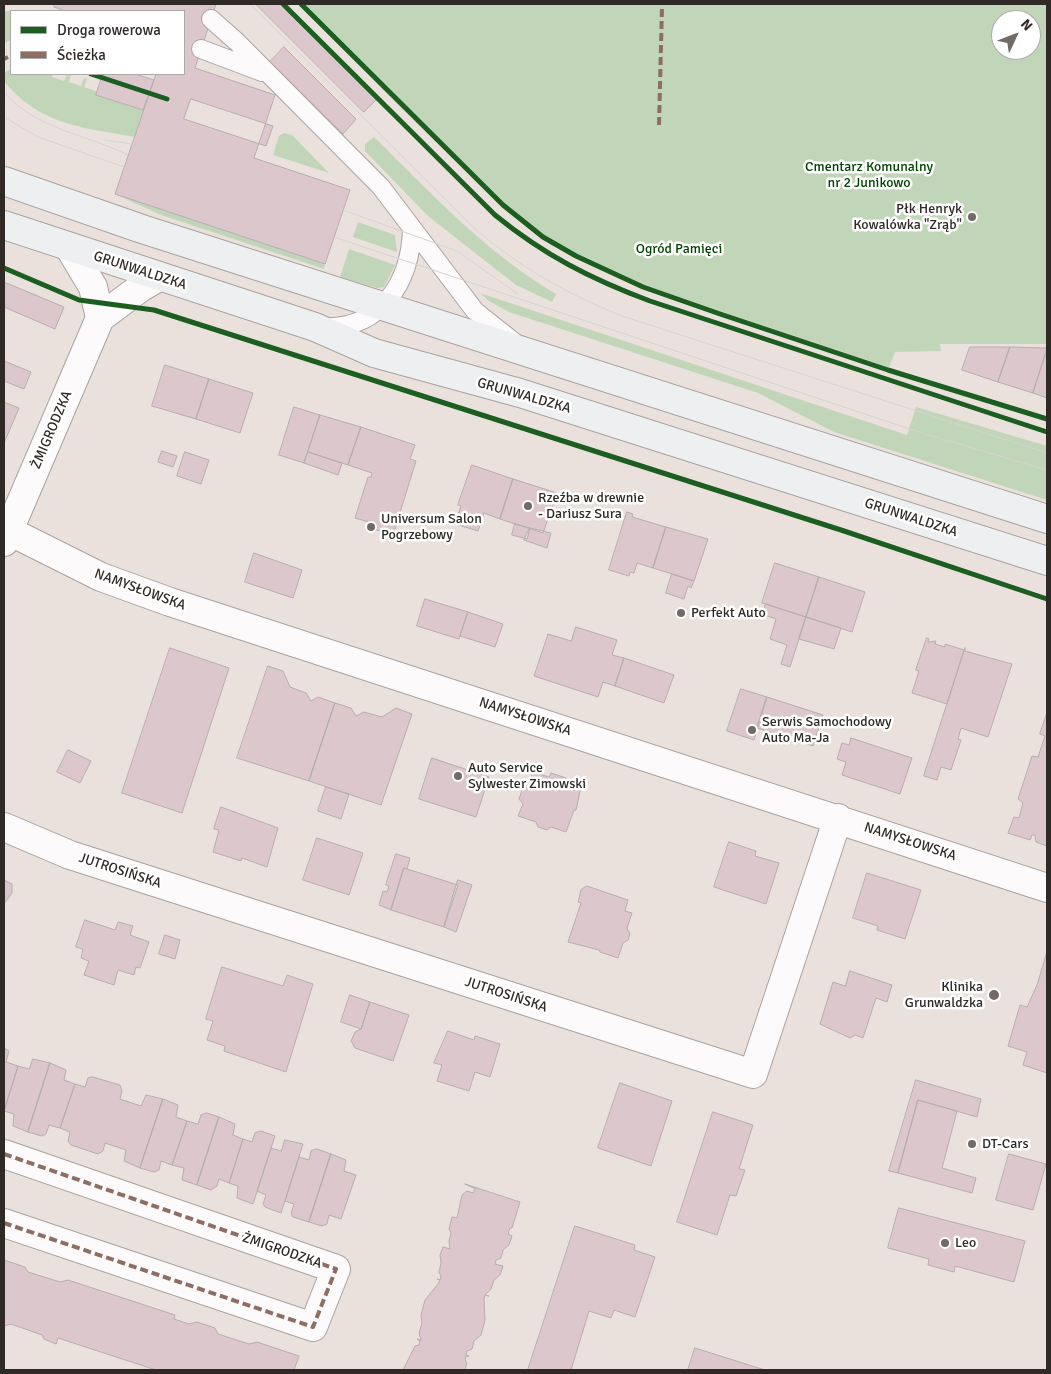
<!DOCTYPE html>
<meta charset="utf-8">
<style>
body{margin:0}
#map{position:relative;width:1051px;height:1374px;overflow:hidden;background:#eae1dd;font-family:Signika,sans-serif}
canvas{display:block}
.frame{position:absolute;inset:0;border:5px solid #302a27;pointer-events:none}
.legend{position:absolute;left:10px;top:10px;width:175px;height:65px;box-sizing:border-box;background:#fff;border:1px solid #acaaa9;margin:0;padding:6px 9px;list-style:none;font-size:15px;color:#302a27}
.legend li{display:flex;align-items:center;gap:10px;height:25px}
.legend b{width:25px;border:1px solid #acaaa9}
.north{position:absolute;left:991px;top:10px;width:50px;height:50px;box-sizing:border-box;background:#fff;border:1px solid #acaaa9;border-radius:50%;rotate:47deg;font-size:14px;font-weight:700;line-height:20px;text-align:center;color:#302a27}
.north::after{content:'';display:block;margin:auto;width:18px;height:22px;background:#716a67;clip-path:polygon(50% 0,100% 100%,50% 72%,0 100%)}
</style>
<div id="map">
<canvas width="1051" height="1374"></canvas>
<div class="frame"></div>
<ul class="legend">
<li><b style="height:6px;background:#1b5e20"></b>Droga rowerowa</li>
<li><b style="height:6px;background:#8d6e63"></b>Ścieżka</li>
</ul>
<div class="north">N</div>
</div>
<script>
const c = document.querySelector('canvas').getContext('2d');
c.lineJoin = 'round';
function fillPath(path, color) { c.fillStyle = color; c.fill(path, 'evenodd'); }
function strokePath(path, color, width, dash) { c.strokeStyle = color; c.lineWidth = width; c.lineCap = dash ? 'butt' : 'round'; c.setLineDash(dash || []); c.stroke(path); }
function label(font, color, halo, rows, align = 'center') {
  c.font = font + ' Signika,sans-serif'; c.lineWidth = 5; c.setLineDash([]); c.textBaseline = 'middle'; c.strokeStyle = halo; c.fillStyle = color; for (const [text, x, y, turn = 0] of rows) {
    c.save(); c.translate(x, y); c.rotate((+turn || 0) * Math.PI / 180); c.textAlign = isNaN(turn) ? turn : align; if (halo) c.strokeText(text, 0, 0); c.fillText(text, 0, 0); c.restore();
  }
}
fillPath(new Path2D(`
 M301,4H1047V344H940L941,351L895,352L888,370L643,287L576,256L543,237L484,188ZM1001,20H1031V50H1001Z
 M4,11H12L11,40L4,43Z
 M11,69V74H53L52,77L64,81L67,74H71L69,82L81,86L84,78L87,79L84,87L98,92L97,95L165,117L160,142C103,128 45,133 4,81V73Z
 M284,133L292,135L329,173L273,155L279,136Z
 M374,137C433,195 484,251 556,294L552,302L516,285L428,216L365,151V144Z
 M115,194L325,264L324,269L161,215Z
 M358,222L395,235L397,252L353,237Z
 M349,249L395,265L384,287L377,288L340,277Z
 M480,293L907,435L916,407L1047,446V500L834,432L758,393L509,312L489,301Z`), '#c1d6b8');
const building = new Path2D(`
 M55,4H216L195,68L275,95L254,158L350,190L325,264L115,194L156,74H184V11H65L54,7Z
 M256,4H283L378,98L364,112Z
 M284,47L356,119L343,134L270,62Z
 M103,74H135L154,80L143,110L96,95Z
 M191,99L273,126L266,146L184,119Z
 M4,282L64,307L55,329L4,307Z
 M970,347H1010L998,382L962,370Z
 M1010,347L1047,348L1033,393L998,382Z
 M1047,350V398L1033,393Z
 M4,361L31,372L24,389L4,381Z
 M165,365L209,379L196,419L152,406Z
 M209,379L253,393L240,433L196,419Z
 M4,402L19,408L4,443Z
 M294,407L320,415L304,463L279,455Z
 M320,415L361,427L348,465L308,452Z
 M361,427L415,445L410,459L416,461L393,535L367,527L369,522L355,518L368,477H371L372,473L348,465Z
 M162,451L177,456L173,467L158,462Z
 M185,452L209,460L201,484L177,476Z
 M308,452L342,463L338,475L304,463Z
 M472,465L513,479L500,519L484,513L478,531L455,524L461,506L458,505Z
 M513,479L557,493L543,533L500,519Z
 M627,512L633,514L632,517L666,527L653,568L637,563L634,573L630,572L629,576L609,570Z
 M515,524L530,528L527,539L512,535Z
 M666,527L708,539L694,581L653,568Z
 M530,528L551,533L547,548L524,540Z
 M254,553L302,570L293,598L245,582Z
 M775,563L819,577L806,617L762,603Z
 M672,574L694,581L691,588L688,586L684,599L666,593Z
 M819,577L865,592L852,632L806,617Z
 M425,599L468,612L459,639L417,626Z
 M766,604L806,617L790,667L781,664L787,645L770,639L776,619L762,614Z
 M468,612L503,624L495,647L460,636Z
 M806,617L841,628L834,649L799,639Z
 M576,627L617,640L612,655L624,658L615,686L603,682L598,697L534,676L548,634L571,641Z
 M927,638L929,639L928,642L936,641L935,644L945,647V644L964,650L947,704L912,693L919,671L916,670Z
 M170,648L229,668L182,813L122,793Z
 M965,648V651L1012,664L988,737L961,728L958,739L961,740L951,770L941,767L937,780L924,776Z
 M624,658L674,675L664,703L615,686Z
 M268,666L283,671L290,687L306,693L311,701L318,697L335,703L309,781L237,758Z
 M741,689L767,697L754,740L727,731Z
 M767,697L823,715L813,746L757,728Z
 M335,703L351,708L356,716L364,712L382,717L396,708L412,714L381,805L309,781Z
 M1047,713V846L1036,842L1035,835H1032L1030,840L1008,833L1014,817L1019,818L1023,803L1018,799L1032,756L1038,757L1045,736L1040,734Z
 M851,738L912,758L900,794L842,775L846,762L837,759L842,743L849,745Z
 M68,750L91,761L80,783L57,772Z
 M432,758L489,777L476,817L419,799Z
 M533,772L549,777L551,773L566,778L564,782L581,787L576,810H574L566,832L551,827L547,830L538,827L536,822L518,816L523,804L519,799L522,790L528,787Z
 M326,787L349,794L341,819L318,811Z
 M221,807L278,828L267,867L242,858L241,861L213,852L219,830L214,829Z
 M317,838L363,853L349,895L303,880Z
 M729,842L756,851L755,856L779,863L766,904L714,887Z
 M396,854L410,858L407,869L404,868L391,910L379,905L383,891L387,892L389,886L386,885Z
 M404,868L458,885L444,927L391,910Z
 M867,873L921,890L905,939L877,930L878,926L853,918Z
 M4,880L12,884V893L4,904Z
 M458,880L472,885L456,932L444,927Z
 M587,886L628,900L625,911L632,913L627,928L630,934L628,940L623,943L618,958L600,952L599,950L568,942L581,903L578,902L581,890Z
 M85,920L115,930L118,922L133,926L130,935L149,942L140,968L136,967L134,975L118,970L114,985L84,975L89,961L81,958L83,949L76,947Z
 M165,935L180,940L175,959L159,954Z
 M1047,952V1073L1023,1065L1027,1052L1008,1046L1020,1005L1027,1007L1037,985Z
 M222,967L283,986L287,975L313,984L286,1072L224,1051L225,1046L207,1040L213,1021L206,1019Z
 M850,971L892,985L887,1002L876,998L863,1038L855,1035L850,1038L820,1024L833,982L845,986Z
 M350,995L370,1002L361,1029L341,1022Z
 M370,1002L409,1015L393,1061L355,1048L351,1041L355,1032L361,1029Z
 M448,1031L474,1040L475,1036L500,1044L490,1077L475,1072L469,1091L437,1081L442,1065L434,1063Z
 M4,1048L9,1051L6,1062L18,1066L4,1111Z
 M33,1059L50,1063L28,1132L13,1126L14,1114L4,1111L18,1066L29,1069Z
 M50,1063L66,1070L64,1080L75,1084L60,1128L49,1125L46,1134L42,1136L28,1132Z
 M93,1077L120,1085L122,1091L120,1099L141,1106L146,1095L163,1099L140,1168L124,1161L126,1150L105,1143L103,1151L98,1154L71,1145L68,1141L70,1132L60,1128L75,1084L85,1087L88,1078Z
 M916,1080L981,1099L977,1117L918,1100L898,1173L889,1171Z
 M620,1083L672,1101L651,1166L598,1148Z
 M163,1099L178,1105L176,1117L187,1121L172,1165L161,1161L159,1170L154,1172L140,1168Z
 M918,1100L957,1111L942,1168L976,1178L972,1193L898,1173Z
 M713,1112L753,1125L739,1169L745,1170L736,1196L730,1195L717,1235L677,1222Z
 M207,1113L219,1117L197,1185L182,1180L184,1168L172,1165L187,1121L198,1124L201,1115Z
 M219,1117L235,1124L233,1135L243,1139L229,1183L219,1179L217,1186L211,1190L197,1185Z
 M261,1131L275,1136L253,1204L237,1198L238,1186L229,1183L243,1139L252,1142L255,1133Z
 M285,1140L303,1144L281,1213L265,1207L263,1204L266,1195L257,1191L271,1148L281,1151Z
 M317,1149L331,1154L309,1222L293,1217L291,1213L294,1204L285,1201L299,1157L309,1160L311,1151Z
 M331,1154L346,1160L344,1171L356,1175L341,1219L329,1215L327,1224L322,1226L309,1222Z
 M1009,1154L1046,1164L1033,1210L996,1200Z
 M465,1184L520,1202L512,1228H510L508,1234L512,1236L509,1245L503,1250L501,1258L496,1260L495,1264L503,1266L500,1275L494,1280L491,1289L485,1295L489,1296L485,1295L484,1299L485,1320L481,1335L474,1341L472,1349L467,1351L466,1355L469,1356H466L465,1360L467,1363L465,1370H403L415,1346L419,1345L420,1341L417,1339L421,1340L419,1333L422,1323L421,1315L425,1300L438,1284L440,1280L437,1279L440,1280L441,1276L439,1272L441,1263L440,1255L443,1247L450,1249L449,1241L451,1233L449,1229L452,1217L457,1218L462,1195L467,1191L473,1193L475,1189Z
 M899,1208L1025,1241L1014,1282L955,1266L954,1272L928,1265L929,1259L888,1248Z
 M575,1226L635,1245L634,1250L655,1257L635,1317L614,1310L611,1318L589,1311L571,1370H528Z
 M4,1260L25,1267L28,1272L60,1282L68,1280L175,1315L174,1319L189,1324L197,1322L215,1328L218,1334L249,1344L257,1342L299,1356L294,1370H156L58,1338L56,1344L44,1339L42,1335L11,1324L4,1326Z
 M695,1348L765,1370H688Z`);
fillPath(building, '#dcc7cc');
strokePath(building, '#b5aeae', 1);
const lane = new Path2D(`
 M211,19L237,42L381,187L475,311L514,342
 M201,49L262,72
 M323,327C381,330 411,281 412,228`);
const street = new Path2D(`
 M69,247L93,287L100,318
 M9,531L101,577L170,602L1047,888
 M4,542L100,318L140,288L159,277
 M4,827L70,855L753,1074L838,818
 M4,1154L336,1269L313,1327L4,1223`);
const secondary = new Path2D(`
 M4,181L142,229L1047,519
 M4,225L315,327L374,353L520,393L1047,561`);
strokePath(lane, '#aaa29f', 20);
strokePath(street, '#aaa29f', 30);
strokePath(secondary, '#aaa29f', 30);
strokePath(lane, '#fcfafa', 18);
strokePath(street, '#fcfafa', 28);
strokePath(secondary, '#edeff0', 28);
strokePath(new Path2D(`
 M250,4L471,225C517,266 568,295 625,317L1047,453
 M4,92C33,128 88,135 128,155
 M4,117L38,137L124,167
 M105,140L132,144
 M343,210L457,251L518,294
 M334,237L925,434L1047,470`), '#d6d3d2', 1);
strokePath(new Path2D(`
 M4,59L8,57
 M659,125L662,7
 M4,1154L336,1269L313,1327L4,1223`), '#8d6e63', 4, [8, 4]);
strokePath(new Path2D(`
 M283,4L495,215C544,255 591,279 650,301L1047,432
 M301,4L503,205L543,237L576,256L643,287L720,314L888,370L1047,419
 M91,74L167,99
 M4,268L79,300L154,310L841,530L1047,599`), '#1b5e20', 5);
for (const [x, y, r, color] of [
 [972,217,5,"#716a67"],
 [528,506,5,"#716a67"],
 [371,527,5,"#716a67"],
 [681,613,5,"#716a67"],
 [752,730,5,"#716a67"],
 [458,776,5,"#716a67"],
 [994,995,6,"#716a67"],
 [972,1144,5,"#716a67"],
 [945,1243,5,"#716a67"]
]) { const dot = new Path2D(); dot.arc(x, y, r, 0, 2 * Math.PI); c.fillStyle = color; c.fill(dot); strokePath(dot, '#fff', 2); }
label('14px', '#014600', '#fff', [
 ["Cmentarz Komunalny",869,167],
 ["nr 2 Junikowo",869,183],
 ["Ogród Pamięci",679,249]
]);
label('14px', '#302a27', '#fff', [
 ["Płk Henryk",962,209,"right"],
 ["Kowalówka \"Zrąb\"",962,225,"right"],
 ["Rzeźba w drewnie",538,498],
 ["- Dariusz Sura",538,514],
 ["Universum Salon",381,519],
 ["Pogrzebowy",381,535],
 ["Perfekt Auto",691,613],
 ["Serwis Samochodowy",762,722],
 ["Auto Ma-Ja",762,738],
 ["Auto Service",468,768],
 ["Sylwester Zimowski",468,784],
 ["Klinika",983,987,"right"],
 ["Grunwaldzka",983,1003,"right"],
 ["DT-Cars",982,1144],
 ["Leo",955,1243]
], 'left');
label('14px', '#302a27', '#fff', [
 ["GRUNWALDZKA",140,271,18],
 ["GRUNWALDZKA",524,396,16],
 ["ŻMIGRODZKA",52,430,-67],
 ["GRUNWALDZKA",911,518,18],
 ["NAMYSŁOWSKA",140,590,20],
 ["NAMYSŁOWSKA",525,717,18],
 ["NAMYSŁOWSKA",910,842,18],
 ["JUTROSIŃSKA",120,871,18],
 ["JUTROSIŃSKA",506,995,18],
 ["ŻMIGRODZKA",282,1251,19]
]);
</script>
